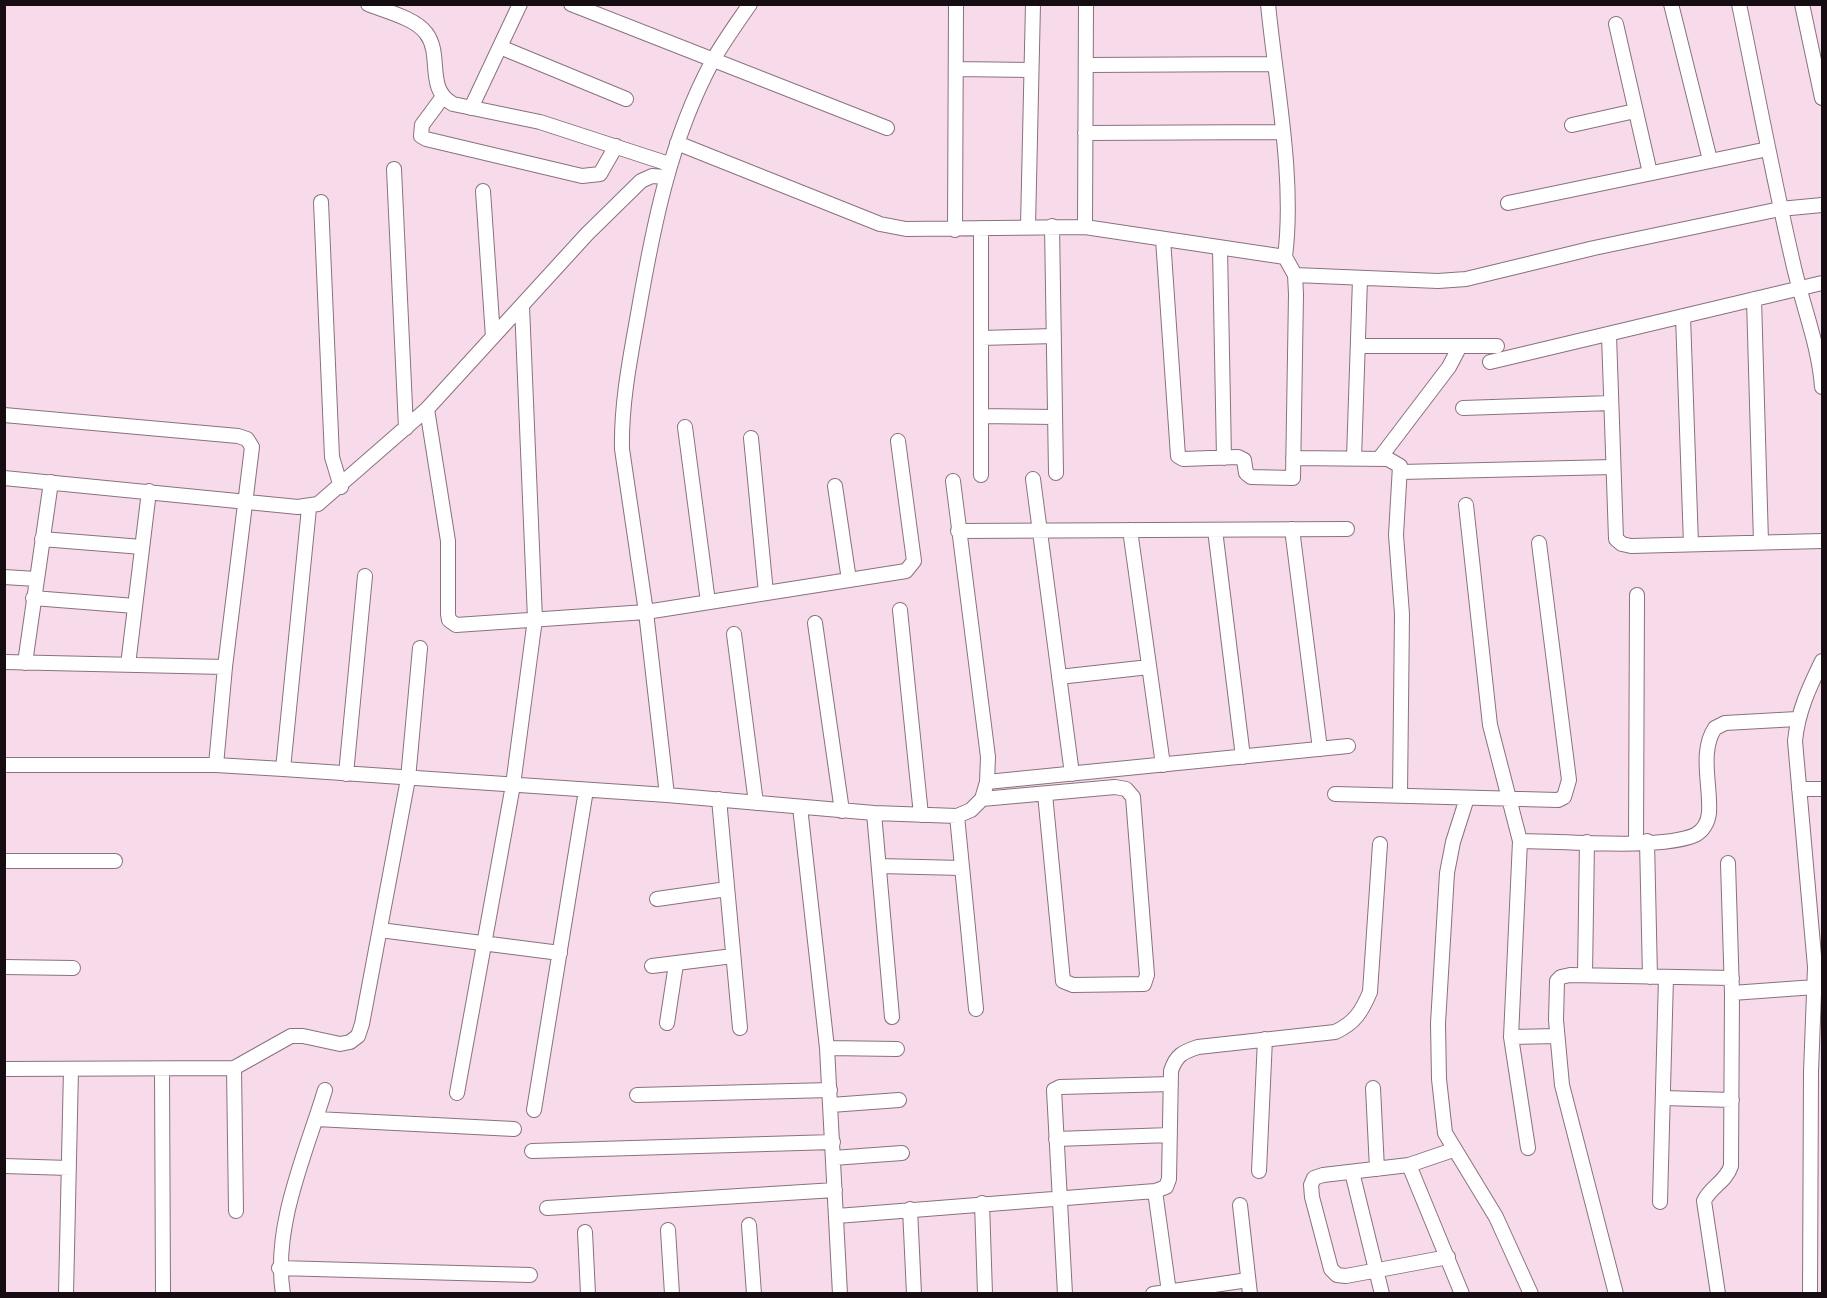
<!DOCTYPE html>
<style>
body{margin:0}
#map{position:relative;width:1827px;height:1298px;overflow:hidden;background:#f7dbea;font-family:"Varela Round",sans-serif}
canvas{display:block}
.frame{position:absolute;inset:0;border:6px solid #160d12;pointer-events:none}
</style>
<div id="map">
<canvas width="1827" height="1298"></canvas>
<div class="frame"></div>
</div>
<script>
const c = document.querySelector('canvas').getContext('2d');
c.lineJoin = 'round';
function strokePath(path, color, width, dash) { c.strokeStyle = color; c.lineWidth = width; c.lineCap = dash ? 'butt' : 'round'; c.setLineDash(dash || []); c.stroke(path); }
const street = new Path2D(`
 M368,4C385,11 415,18 426,33C443,55 425,89 453,104L540,122L669,164
 M571,4L887,128
 M1268,4C1276,86 1295,177 1285,257
 M1671,4L1710,160
 M1739,4C1757,91 1773,177 1793,263C1802,304 1819,345 1822,387
 M1802,4L1822,98
 M1616,24L1650,173
 M500,47L626,99
 M1086,65L1273,64
 M956,69L1031,70
 M442,98L422,125L421,136L426,139L582,176L600,174L616,146
 M471,108L520,4
 M1572,125L1635,111
 M1085,133L1281,132
 M677,143L880,224L906,229L1085,227L1285,257L1295,275L1296,294L1293,478L1251,477L1246,473L1244,460L1238,457L1183,459L1178,456L1163,239
 M394,169L406,428
 M483,191L493,337
 M321,202L332,457L341,487
 M1508,203L1768,149
 M1028,226L1033,4
 M1052,226L1056,473
 M1085,227L1086,4
 M981,228V475
 M955,230L956,4
 M1220,248L1224,458
 M1295,275L1438,281L1466,279L1594,248L1780,209L1822,205
 M1754,299L1761,542
 M1683,316L1691,544
 M1609,335L1616,539L1622,544L1631,546L1822,541
 M981,338L1054,336
 M1358,346H1497
 M1490,362L1822,283
 M1463,408L1611,403
 M427,409L448,541V614L449,620L456,625L646,612L906,571L914,561L898,441
 M4,415L238,436L247,439L252,447L225,667L216,765
 M981,416L1055,417
 M685,427L708,602
 M751,438L766,593
 M1293,458L1388,459L1400,466L1396,535L1402,614L1400,795
 M1354,458L1360,279
 M1379,459L1449,367L1460,346
 M1401,472L1613,467
 M4,478L298,507L318,504L427,409L587,234L641,181L652,176L666,177
 M1033,479L1072,774
 M835,486L849,580
 M1466,505L1490,725L1520,841L1511,1037L1528,1148
 M1292,529L1320,749
 M1130,530L1163,765
 M1215,530L1243,757
 M958,531L1347,529
 M42,539L142,547
 M4,577L36,579
 M33,598L135,606
 M900,610L921,815
 M815,623L842,811
 M734,634L756,803
 M4,662L225,667
 M25,663L51,482
 M128,665L149,491
 M1059,677L1149,667
 M4,765H216L283,769L667,795L874,813L957,816L971,810L982,799L987,782L988,757L953,481
 M283,769L309,508
 M346,774L365,576
 M987,782L1348,746
 M1799,789H1822
 M1335,794L1558,800L1564,797L1569,780L1539,543
 M667,795L646,612L622,449C621,404 630,359 638,314C653,227 670,140 712,62C723,42 737,23 750,4
 M1467,798L1453,842L1447,873L1438,1023L1439,1079L1445,1133L1496,1217L1531,1294
 M719,799L740,1028
 M982,799L1115,787L1126,789L1133,797L1147,975L1144,984L1073,985L1063,981L1045,794
 M800,807L827,1048L840,1294
 M874,813L892,1017
 M957,816L976,1009
 M1520,841C1560,841 1662,850 1695,835C1703,831 1708,822 1709,813C1711,787 1699,751 1715,728L1725,723L1797,719
 M1647,841L1650,977
 M1636,843L1637,595
 M4,861H115
 M879,866L962,868
 M657,899L727,889
 M380,930L560,953
 M652,966L733,956
 M4,967L73,968
 M1585,975L1587,842
 M1732,993L1815,987
 M667,1023L676,964
 M1511,1037L1557,1036
 M827,1048L897,1049
 M234,1068L236,1211
 M4,1069L234,1068L291,1036H303L340,1044L350,1042L358,1036L362,1024L408,779L420,648
 M162,1070L163,1294
 M1373,1088L1377,1169
 M457,1093L513,785L535,619L522,306
 M637,1095L830,1090
 M1663,1098L1732,1100
 M831,1105L899,1100
 M534,1110L586,790
 M316,1119L514,1129
 M1056,1139L1170,1135
 M532,1151L833,1142
 M833,1158L902,1153
 M1409,1165L1462,1294
 M4,1166L69,1168
 M1259,1171L1265,1039
 M1352,1172L1382,1294
 M1155,1191L1169,1292
 M1660,1202L1666,977
 M982,1203L985,1294
 M1240,1205L1250,1294
 M547,1208L835,1190
 M910,1209L914,1294
 M837,1216L1155,1191L1166,1187L1169,1179L1171,1071C1176,1055 1183,1052 1198,1047L1335,1032C1355,1023 1362,1011 1370,992L1380,844
 M749,1225L754,1294
 M668,1230L672,1294
 M585,1232L588,1294
 M1448,1257L1346,1276L1337,1275L1331,1269L1312,1197L1311,1185L1314,1178L1323,1175L1409,1165L1453,1150
 M279,1268L530,1275
 M66,1294L71,1069
 M283,1294C272,1227 306,1153 325,1090
 M1065,1294L1054,1090L1060,1087L1171,1084
 M1153,1294L1248,1280
 M1616,1294L1562,1085L1556,1020L1557,981L1561,977L1570,975L1732,978
 M1718,1294L1704,1201C1710,1187 1726,1182 1731,1166L1732,993L1728,863
 M1810,1294L1811,1072L1815,967L1795,741C1798,711 1809,688 1822,661`);
strokePath(street, '#8a717f', 16);
strokePath(street, '#fff', 14);
</script>
